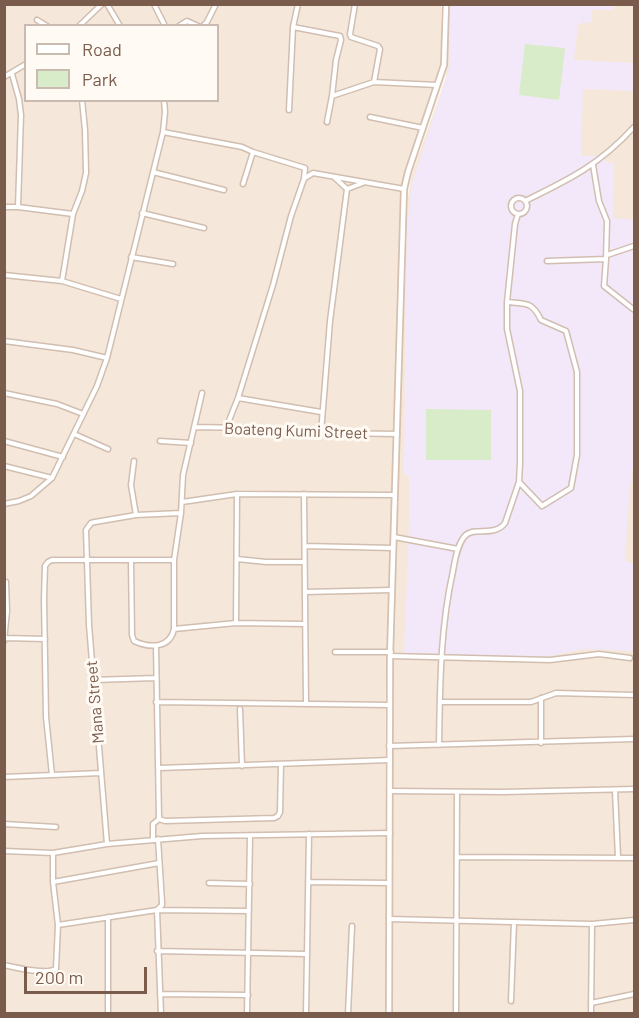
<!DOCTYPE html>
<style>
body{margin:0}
#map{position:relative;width:639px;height:1018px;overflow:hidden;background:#fdf6ec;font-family:Barlow,sans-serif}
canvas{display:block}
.frame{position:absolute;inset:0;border:6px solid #7a5c4d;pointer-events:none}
.legend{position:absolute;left:24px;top:24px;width:195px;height:78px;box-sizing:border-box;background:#fffaf3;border:2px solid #cabbb1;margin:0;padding:8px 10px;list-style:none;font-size:18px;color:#7a5c4d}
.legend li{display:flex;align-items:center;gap:12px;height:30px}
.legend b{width:30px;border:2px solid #cabbb1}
.scale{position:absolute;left:24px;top:967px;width:123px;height:27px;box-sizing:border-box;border:3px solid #7a5c4d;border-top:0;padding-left:8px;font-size:18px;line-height:21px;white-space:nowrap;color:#7a5c4d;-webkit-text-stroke:4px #fffaf3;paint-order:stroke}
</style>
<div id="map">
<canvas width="639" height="1018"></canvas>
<div class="frame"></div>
<ul class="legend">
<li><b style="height:8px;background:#fff"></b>Road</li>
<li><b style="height:16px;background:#d8ecc9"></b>Park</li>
</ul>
<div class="scale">200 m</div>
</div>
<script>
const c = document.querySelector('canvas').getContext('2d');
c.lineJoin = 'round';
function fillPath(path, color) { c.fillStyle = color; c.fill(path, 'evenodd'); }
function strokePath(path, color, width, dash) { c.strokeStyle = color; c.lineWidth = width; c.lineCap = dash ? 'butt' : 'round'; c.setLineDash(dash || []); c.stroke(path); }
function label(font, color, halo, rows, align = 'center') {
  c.font = font + ' Barlow,sans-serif'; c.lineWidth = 6; c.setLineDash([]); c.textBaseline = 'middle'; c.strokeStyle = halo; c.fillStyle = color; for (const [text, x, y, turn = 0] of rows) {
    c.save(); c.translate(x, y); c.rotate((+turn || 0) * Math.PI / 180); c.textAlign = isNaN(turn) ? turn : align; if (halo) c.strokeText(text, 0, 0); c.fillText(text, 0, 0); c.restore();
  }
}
fillPath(new Path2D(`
 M5,5H441V64L438,79L407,171L400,260L385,710L386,1013L5,1014ZM26,26H218V100H26Z
 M447,5H634V1013L392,1014V660L408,198L412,174L446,78Z`), '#f5e8da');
fillPath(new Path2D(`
 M449,5H614L613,10H592V23L584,22L583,8V24H578L574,60L634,63V91L583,89L581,142L582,156H601L607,162L614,164L613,218L634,220V458L629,494L625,560L634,565V651L584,649L545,657L404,653L409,526V476L404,473L406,271L408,219L411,187L450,65Z`), '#f3e8fa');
fillPath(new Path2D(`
 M525,44L565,48L559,100L519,95Z
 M426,409L491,410V460H426Z`), '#d8ecc9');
const street = new Path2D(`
 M107,4L120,26
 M154,4L165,26
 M355,4L350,34L351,37L378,46L380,49L374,82
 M37,20L47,26
 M79,26L102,4
 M179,26L187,21L198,26
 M203,26L207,22L216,4
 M293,27L298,4
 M12,74L19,99L21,115L18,207
 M4,77L26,64
 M289,110L293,27L340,36L341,40L336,60L332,96
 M370,117L423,128
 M327,122L332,96L374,82L437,85
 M163,132L242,147L253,152
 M593,165L599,201L607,221L606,259L604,286L633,309
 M153,172L224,190
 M334,177L347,189
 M305,178L313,173L404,189
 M347,189L363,183
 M511 206a8 8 0 1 1 16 0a8 8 0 1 1-16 0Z
 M525,201C570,179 599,165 634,127
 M4,207H18L73,214
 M142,213L204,228
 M607,255L634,246
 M131,257L173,264
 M547,261L606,259
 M4,275L62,281L121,299
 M62,281L73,214L82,191L86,173L85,130L82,100
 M507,302C526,304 532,301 541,320L566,331L577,372V455L571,488L542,506L519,482
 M4,341L73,350L107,358
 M4,393L57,404L83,414
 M238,398L321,412
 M195,427L246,428L270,432L397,434
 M226,428L238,398L273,285L291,216L304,179L305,168L253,152L243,184
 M321,433L330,321L347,189
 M74,434L108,449
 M4,441L63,457
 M160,441L191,443
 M134,461L131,485L136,515
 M4,466L52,478
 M304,494L306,704
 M182,502L237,494L395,495
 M4,504L19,501L31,496L52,478L97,386L107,358L163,132L165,112L164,100
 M394,537L458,549
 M305,546L393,548
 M237,559L266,562H304
 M131,560L132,635L134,641C149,648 170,649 174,629V560L181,513L183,475L202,393
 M305,592L392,590
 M236,623L237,494
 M174,629L236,623L305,624
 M5,638L45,639
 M4,641L7,611L6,582
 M156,646L159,819L165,821L274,818L278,816L280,812L281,764
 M335,652H391
 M390,656L550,660L599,654L630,658
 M93,680L156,678
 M156,702L390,705
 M440,702H531L556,693L634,695
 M240,709L242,766
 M541,743V698
 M439,745C440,686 440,629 453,571C455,560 457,546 464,537C473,525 494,538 505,523L519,482L520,463V391L507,329V302L515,224L518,214
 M389,746L634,739
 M159,768L390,760
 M52,775L46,717L44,599L45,566L48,562L52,560H174
 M4,777L101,773
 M615,790L618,857
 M390,791L503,792L634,789
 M4,824L56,827
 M153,839V824L159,819
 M158,839L162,902V905L157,910L161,1014
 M107,844L89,625L86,530L91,523L95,522L136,515L181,513
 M4,851L53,853L107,844L202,836L390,833
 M458,857L634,858
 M53,882L159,863
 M308,882L389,883
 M209,883L250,884
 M108,917V1014
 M389,919L592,924L634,920
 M58,925L157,910L249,911
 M157,951L306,954
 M4,965C17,968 45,975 56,969L58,925L53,882V853
 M160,994L248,995
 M511,1001L514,922
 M591,1003L634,994
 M247,1014L250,836
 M306,1014L309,834
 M348,1014L352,926
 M456,1014L457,792
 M591,1014L592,924`);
const secondary = new Path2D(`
 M389,1014L390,656L404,189L408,172L444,65L446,4`);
strokePath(street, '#d1beb0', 7);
strokePath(secondary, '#d6c0b0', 8);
strokePath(street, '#fff', 4);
strokePath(secondary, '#fff', 4.5);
label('16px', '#7a5c4d', '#fffaf3', [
 ["Boateng Kumi Street",296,431,2],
 ["Mana Street",95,702,-95]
]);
</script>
